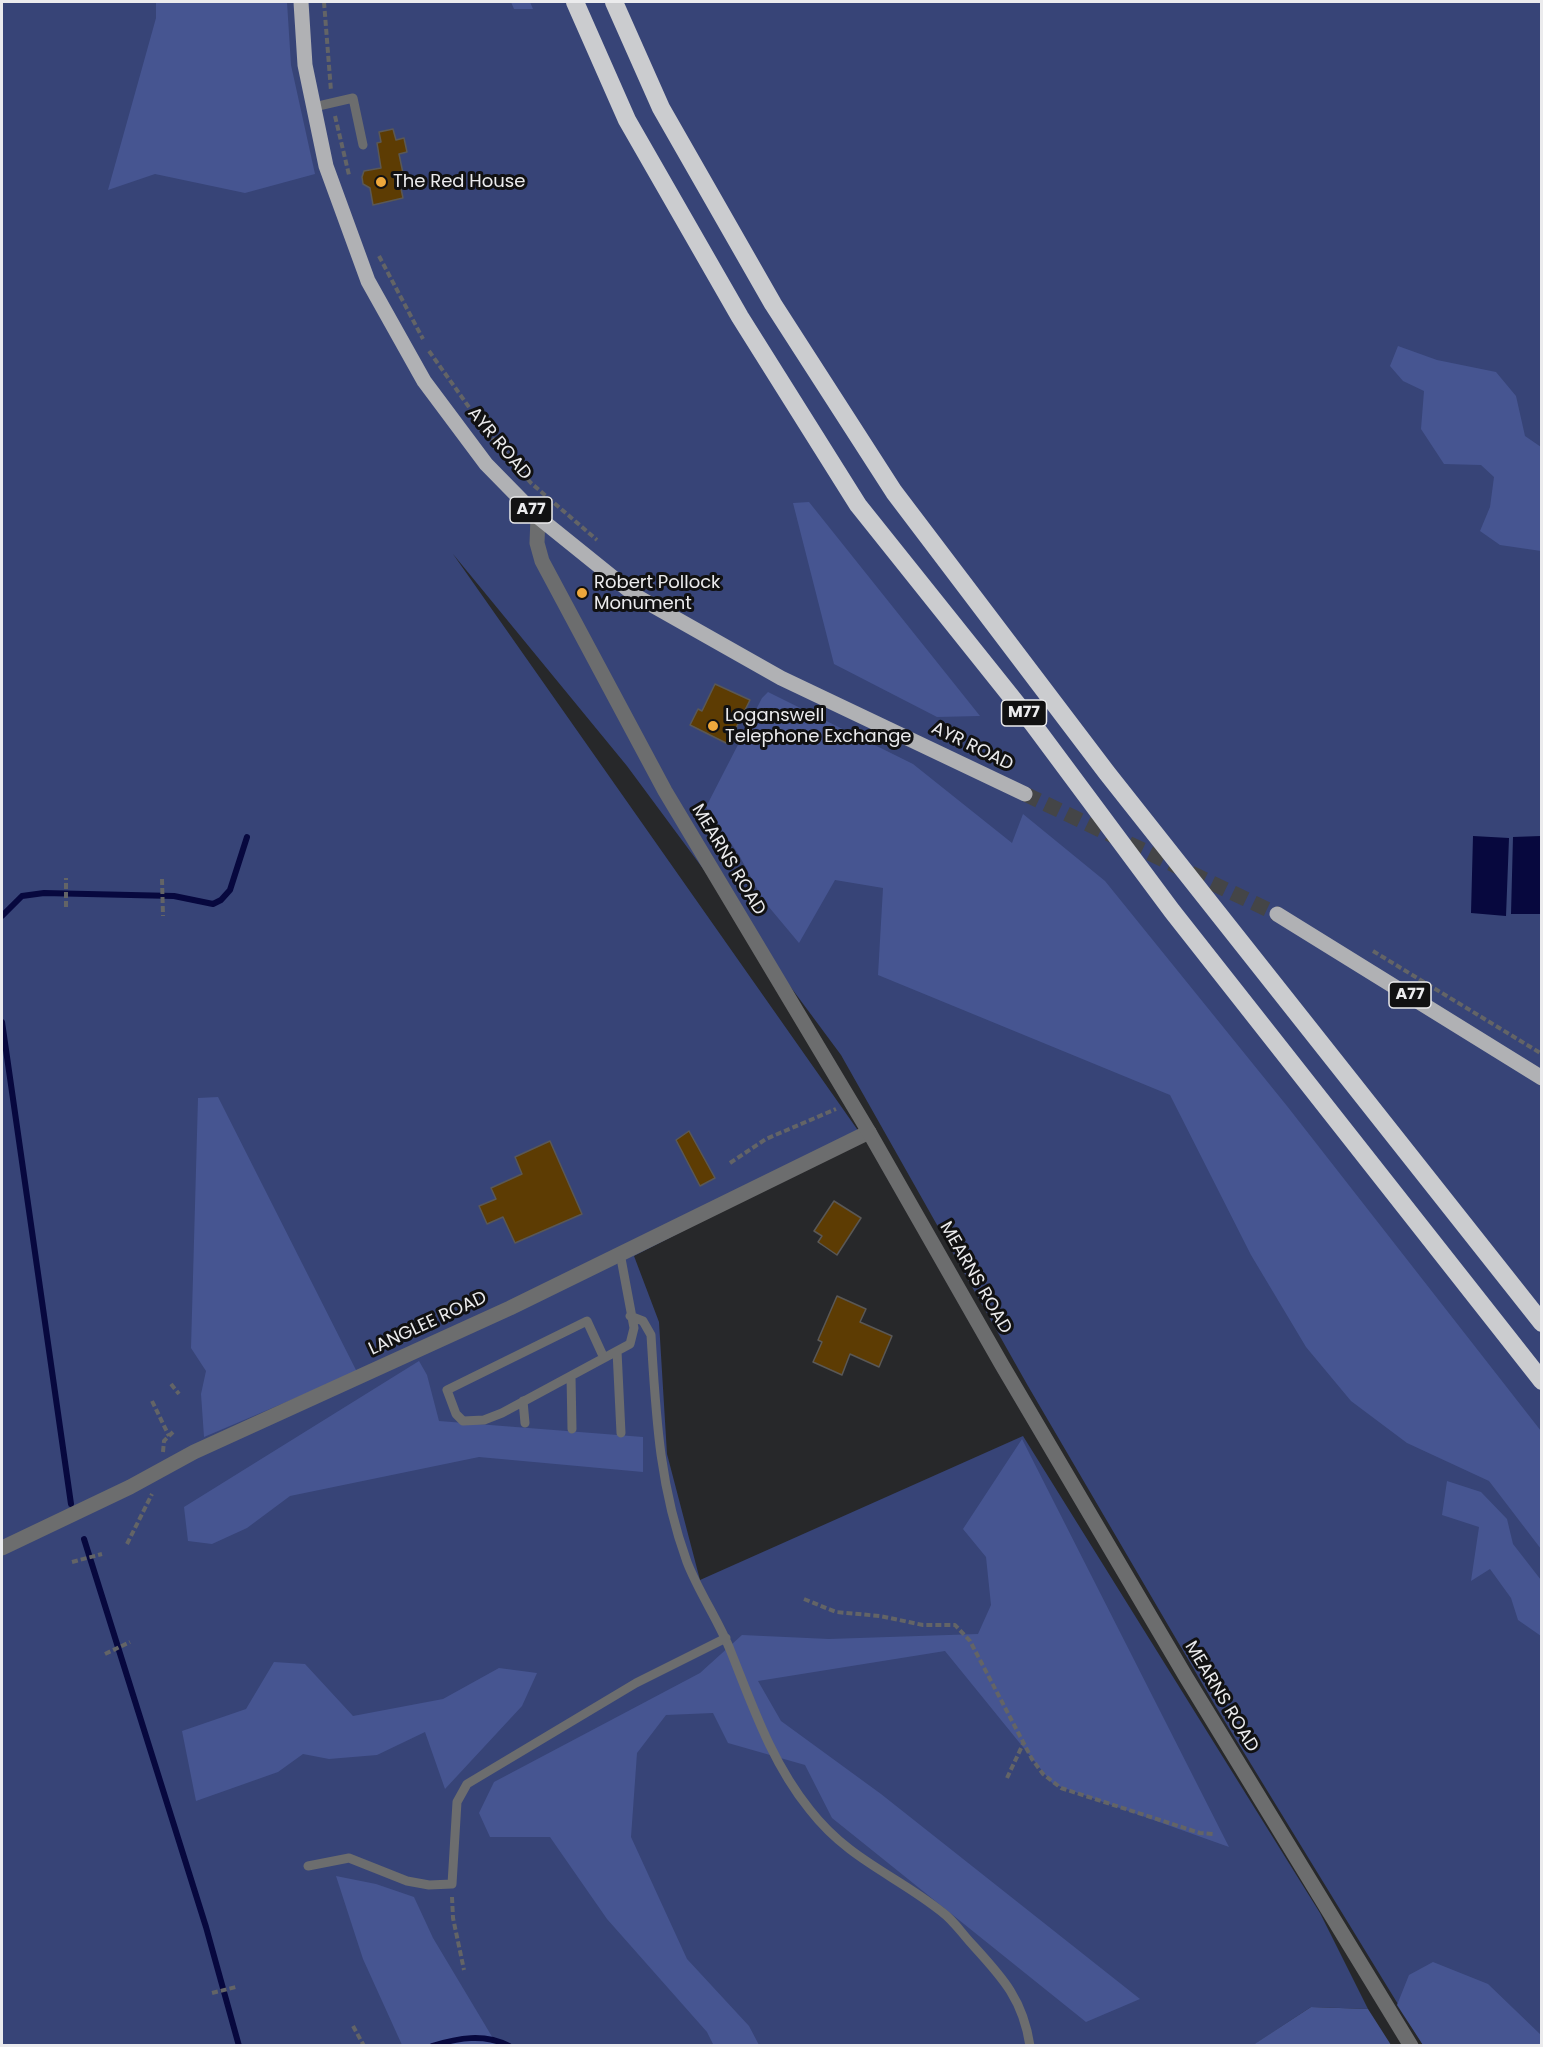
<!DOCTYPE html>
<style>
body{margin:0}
#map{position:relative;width:1543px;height:2047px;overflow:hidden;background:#27282a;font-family:Poppins,sans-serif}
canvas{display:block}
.frame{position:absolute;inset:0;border:3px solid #ebebed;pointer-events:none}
</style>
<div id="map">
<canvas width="1543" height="2047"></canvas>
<div class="frame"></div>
</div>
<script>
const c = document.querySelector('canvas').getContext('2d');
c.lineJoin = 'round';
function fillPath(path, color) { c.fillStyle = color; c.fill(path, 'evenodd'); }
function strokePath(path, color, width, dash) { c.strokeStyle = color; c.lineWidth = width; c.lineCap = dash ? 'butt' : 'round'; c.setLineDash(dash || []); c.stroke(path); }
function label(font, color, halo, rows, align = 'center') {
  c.font = font + ' Poppins,sans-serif'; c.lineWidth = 6; c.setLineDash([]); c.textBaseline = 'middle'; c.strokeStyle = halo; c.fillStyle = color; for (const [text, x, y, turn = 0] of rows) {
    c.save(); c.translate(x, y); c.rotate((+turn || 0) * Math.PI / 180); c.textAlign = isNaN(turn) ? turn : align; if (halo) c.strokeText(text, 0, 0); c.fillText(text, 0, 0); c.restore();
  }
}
fillPath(new Path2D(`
 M2,2H1541V2045H1423L1216,1707L1028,1386L841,1055L627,766L453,554L864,1139L634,1256L659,1322L667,1454L700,1580L1023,1436L1320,1913L1368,2009L1311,2007L1252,2046H2Z`), '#374477');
fillPath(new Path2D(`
 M156,2H287L291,65L315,174L245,193L155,174L108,190L156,18Z
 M511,2H530L533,9H514Z
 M1398,346L1437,360L1496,372L1516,396L1525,436L1541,447V551L1500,545L1480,531L1490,507L1494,477L1481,465L1444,464L1421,429L1424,391L1403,381L1390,366Z
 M809,502L980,716L937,717L834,664L793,503Z
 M768,692L913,764L1012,843L1023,814L1105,881L1287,1106L1541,1431V1549L1489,1481L1407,1443L1351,1401L1306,1347L1251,1255L1170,1095L878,975L883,888L835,880L799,943L763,900L739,855L706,807L762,698Z
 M218,1097L357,1372L204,1437L201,1394L206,1371L191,1348L198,1098Z
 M419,1361L427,1375L439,1421L643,1437V1472L479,1457L290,1496L247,1528L212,1544L188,1541L184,1507Z
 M1022,1439L1229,1847L1053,1784L945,1651L758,1681L781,1721L881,1794L1140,1999L1086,2022L832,1818L805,1765L728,1743L713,1713L666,1715L637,1753L631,1837L687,1959L749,2026L759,2045L714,2046L707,2032L607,1919L550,1837H490L479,1813L494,1782L700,1673L742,1635L829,1639L978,1634L991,1605L986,1557L963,1529Z
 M1447,1481L1481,1492L1507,1519L1513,1544L1541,1580V1636L1518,1620L1511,1598L1490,1569L1471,1581L1479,1527L1442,1515Z
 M274,1662L305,1664L353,1716L443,1699L499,1668L537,1673L522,1706L445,1789L425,1732L377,1755L329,1759L303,1754L278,1772L196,1801L182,1731L246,1709Z
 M336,1876L376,1884L414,1897L433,1938L497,2045H402L363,1959Z
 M1433,1962L1488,1984L1541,2035V2045H1423L1397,2005L1409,1975Z
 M1311,2007L1368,2009L1391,2045H1253Z`), '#465591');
fillPath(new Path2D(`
 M1473,836L1509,838L1506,916L1471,913Z
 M1541,836V914H1511L1513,837Z`), '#07083e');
strokePath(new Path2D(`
 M2,916L22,896L44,893L174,896L213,904L221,900L230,890L247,837
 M2,1022L71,1504
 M84,1539L206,1927L239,2046
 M432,2046C458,2038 484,2033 509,2046`), '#07083e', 6);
const building = new Path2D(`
 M393,129L396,140L404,138L407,152L399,154L404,178L399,179L403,198L373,205L370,188L363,184L362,177L364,171L381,168L377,143L381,142L379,132Z
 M715,684L750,700L728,744L690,725L698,709L702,711Z
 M689,1131L715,1178L700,1186L676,1140Z
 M550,1141L582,1214L515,1243L503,1217L487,1224L479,1206L496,1199L491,1188L522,1174L515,1157Z
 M834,1201L861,1218L837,1255L818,1242L822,1236L814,1231Z
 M837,1296L866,1309L860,1322L892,1336L879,1367L850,1354L842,1375L813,1362L822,1342L818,1340Z`);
fillPath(building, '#5d3c03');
strokePath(building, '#5a5856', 1.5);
strokePath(new Path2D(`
 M1025,794L1277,914`), '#444547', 15, [15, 8]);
strokePath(new Path2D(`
 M324,2L331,91
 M335,116L349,175
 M379,256L423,339
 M429,351L486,431L531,483L597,540
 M162,879L163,916
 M66,907V878
 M1373,951L1542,1054
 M730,1163L766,1139L836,1109
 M171,1384L179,1394
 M152,1401L169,1436
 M163,1452L164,1441L173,1432
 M127,1544L152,1494
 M72,1562L102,1554
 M804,1599L836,1612L880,1616L923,1625H955L970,1641L1032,1759L1043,1774L1061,1788L1200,1833L1214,1834
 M105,1654L130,1642
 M1007,1778L1023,1744
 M452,1897L453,1918L464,1970
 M212,1993L236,1987
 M353,2026L364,2046`), '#636466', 4, [6, 3]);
strokePath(new Path2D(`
 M314,107L353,98L363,145
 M630,1316L643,1321L651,1335C656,1415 659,1485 687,1562C699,1593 719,1621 731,1652C753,1707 772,1763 810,1810C849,1860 896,1875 942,1912C953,1920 961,1932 970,1942C1001,1976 1023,1998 1030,2046
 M617,1351L621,1433
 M604,1358L587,1321L447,1390L456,1414L463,1421L484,1420L502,1413L617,1351L630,1344L634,1328L620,1253
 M571,1376L572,1429
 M523,1401L525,1423
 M308,1866L349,1858L407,1881L429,1885L452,1884L457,1802L467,1784L636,1683L726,1638`), '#6c6d6e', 9);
strokePath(new Path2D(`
 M2,1548L130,1487L194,1452L510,1308L869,1132`), '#6c6d6e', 15);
strokePath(new Path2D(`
 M538,517L537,543L542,561L665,791L869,1132L1002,1365L1186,1677L1411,2046`), '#6c6d6e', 15);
strokePath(new Path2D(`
 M301,2L305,65L326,166L368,281L424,381L486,464L538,517L636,596L781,678L1025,794
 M1277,914L1542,1078`), '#b0b1b4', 15);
strokePath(new Path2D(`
 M575,2L627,120L740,317L858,505L1033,724L1172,911L1542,1381
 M614,2L661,108L773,304L894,492L1107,773L1542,1323`), '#cbcccf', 18);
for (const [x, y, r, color] of [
 [381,182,6,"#eea83c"],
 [582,593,6,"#eea83c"],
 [713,726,6,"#eea83c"]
]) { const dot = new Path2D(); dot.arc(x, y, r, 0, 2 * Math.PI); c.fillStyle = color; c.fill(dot); strokePath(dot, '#111112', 2); }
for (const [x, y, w] of [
 [531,510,42],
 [1024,713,45],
 [1410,995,42]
]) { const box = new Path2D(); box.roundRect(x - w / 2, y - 13, w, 26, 4.5); c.fillStyle = '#111112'; c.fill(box); strokePath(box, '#ebebed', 1.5); }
label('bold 16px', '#ebebed', null, [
 ["A77",531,510],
 ["M77",1024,713],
 ["A77",1410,995]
]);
label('18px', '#ebebed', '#111112', [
 ["The Red House",393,182],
 ["Robert Pollock",594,583],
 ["Monument",594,604],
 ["Loganswell",725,716],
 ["Telephone Exchange",725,737]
], 'left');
label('18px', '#ebebed', '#111112', [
 ["AYR ROAD",499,444,50],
 ["AYR ROAD",972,747,26],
 ["MEARNS ROAD",728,860,59],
 ["MEARNS ROAD",975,1278,60],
 ["LANGLEE ROAD",428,1324,-25],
 ["MEARNS ROAD",1221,1697,59]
]);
</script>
